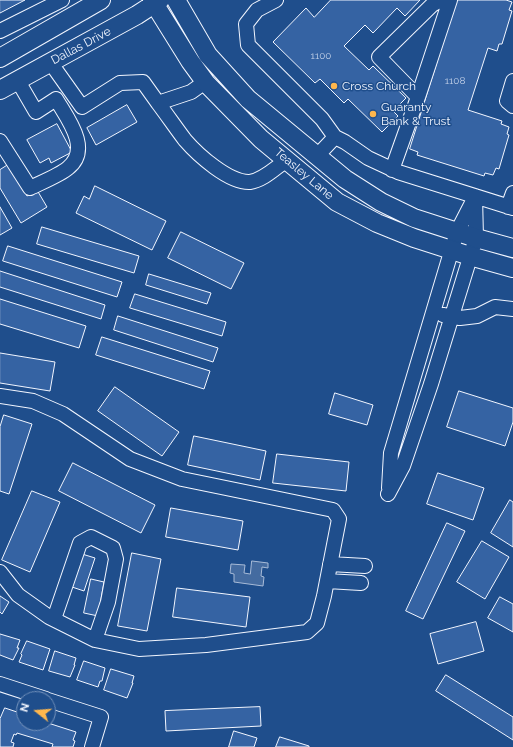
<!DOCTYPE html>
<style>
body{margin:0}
#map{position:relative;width:513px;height:747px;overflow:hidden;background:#1f4e8c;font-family:Raleway,sans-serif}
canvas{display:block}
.north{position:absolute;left:16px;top:691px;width:40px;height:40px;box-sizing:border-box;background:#1f4e8c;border:1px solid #7391ba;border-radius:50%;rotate:287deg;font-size:11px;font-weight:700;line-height:16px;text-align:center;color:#f2f6ff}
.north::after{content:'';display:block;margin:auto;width:14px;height:18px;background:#ffb74d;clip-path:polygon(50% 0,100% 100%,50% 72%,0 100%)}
</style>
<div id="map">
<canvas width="513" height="747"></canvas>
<div class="north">N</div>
</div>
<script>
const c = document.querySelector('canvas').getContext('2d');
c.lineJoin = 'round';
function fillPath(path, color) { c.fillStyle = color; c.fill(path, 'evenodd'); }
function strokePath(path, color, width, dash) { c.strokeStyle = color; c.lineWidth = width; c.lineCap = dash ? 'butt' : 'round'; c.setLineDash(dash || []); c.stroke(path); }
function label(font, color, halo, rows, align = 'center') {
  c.font = font + ' Raleway,sans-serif'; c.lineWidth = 3; c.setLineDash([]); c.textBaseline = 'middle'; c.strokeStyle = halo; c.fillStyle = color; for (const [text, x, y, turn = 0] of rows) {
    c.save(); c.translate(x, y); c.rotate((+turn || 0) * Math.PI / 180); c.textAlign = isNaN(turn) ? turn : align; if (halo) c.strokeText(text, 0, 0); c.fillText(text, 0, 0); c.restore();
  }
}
const water = new Path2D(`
 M252,561L268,563V568L262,567L261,576L264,577L263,586L234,582V574L230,573L231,564L245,565L244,573L250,574Z`);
fillPath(water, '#446ba0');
strokePath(water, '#a8bbd7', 1);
const building = new Path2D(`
 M0,0H25L0,13Z
 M331,0H420L405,16L397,8L373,33L365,25L344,46L369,70L373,66L406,98L393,111L398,116L382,132L348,99L344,103L320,79L315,83L273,42L306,8L314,17Z
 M457,0H506L512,2L509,10L512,11L502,44H499L497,51L488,48L468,110L502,121L501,124L509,127L507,134L509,135L499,169L496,168L493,175L485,173L484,176L417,155L418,152L410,149Z
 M127,105L137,122L96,145L87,128Z
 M57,124L72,152L51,163L49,158L40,163L27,140Z
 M8,165L27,196L37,190L47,207L21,223L0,188V170Z
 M95,186L166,221L152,250L76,213L84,196L89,199Z
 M0,207L12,228L0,235Z
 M42,227L139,256L134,273L37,244Z
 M181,232L244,263L231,289L168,258Z
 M8,246L122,282L117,297L3,261Z
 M0,271L105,305L101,319L0,287Z
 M149,274L211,293L207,304L146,285Z
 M135,294L226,322L222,336L130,308Z
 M0,299L86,326L79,348L0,324Z
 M118,316L218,348L213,362L114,330Z
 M102,337L210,371L204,389L96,355Z
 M0,353L55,362L50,391L0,383Z
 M115,387L179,432L162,456L98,411Z
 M459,391L513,408V422L505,446L447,427Z
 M335,393L373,405L367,425L329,414Z
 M4,415L32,424L9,494L0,491V427Z
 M194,436L266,451L260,480L188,465Z
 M277,454L349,462L346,491L273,483Z
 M73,463L155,505L141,533L59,491Z
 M438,473L484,488L473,520L427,504Z
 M32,491L60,502L30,572L2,560Z
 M510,500L513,502V547L491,533Z
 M171,508L243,521L238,550L166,537Z
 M447,523L465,531L423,619L406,611Z
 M482,541L509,557L485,599L457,582Z
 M132,553L161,559L147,631L118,626Z
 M82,554L95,558L84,591L72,587Z
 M91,579L104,582L98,616L84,613Z
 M177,588L250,597L246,627L173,617Z
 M0,596L9,602L2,614L0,612Z
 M500,597L513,604V632L488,618Z
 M476,622L484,651L438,664L430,634Z
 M0,634L20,640L17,648H19L13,660L0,655Z
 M27,641L50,649L43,670L19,662L22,655L21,654Z
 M55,651L76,658L74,665H75L70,677L49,671Z
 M84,661L105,668L102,681H100L98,687L77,680Z
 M111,669L134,676L132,683H133L127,698L104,690Z
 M446,675L513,717V740L436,691Z
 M260,707L261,726L166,731L165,711Z
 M5,708L23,714L24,723H48L76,732L73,740L75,741L73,747H52L53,744L17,733L16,735L14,734L11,742L14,743L13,747H0V719Z
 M234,731L257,738L254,747H229Z
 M280,737L309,746V747H276Z`);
fillPath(building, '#3563a3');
strokePath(building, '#f2f6ff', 1);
const minor = new Path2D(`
 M276,0L257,10L246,24L248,45L322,119L335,137
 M0,31L62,0
 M50,62L82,107L120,83L143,82L158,103L191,92L205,82
 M513,81L507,101L513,106
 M418,97L379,57L432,5L441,0
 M158,103C167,115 176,128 185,140C198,155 229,183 250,182C264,180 276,167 287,160
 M0,141L30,188C40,183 60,175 68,168C92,149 67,118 56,99L36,112L18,81
 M317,156L335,137L345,142L368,158L398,172L513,208
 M392,170L418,97L450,0
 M508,207L513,193
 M443,315L460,318L477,316L495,307L513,309
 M0,396L33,401L63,414L130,459L182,479L333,510L339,519L324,596L317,623L307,632L206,645L139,649L95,640L49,617L18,595L0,572
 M389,488L391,453L457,232L474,199
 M388,494L403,466L431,384L476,238L475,196
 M330,564L365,566
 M327,581L361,583
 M54,619L80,543L91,537L113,548L116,559L108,602L95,640
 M0,684L46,699
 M48,700L101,717L92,747`);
const major = new Path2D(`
 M152,0L190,61L206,83L261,139L337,202L377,223L414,238L470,256L513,268
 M176,0L208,55L248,99L345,179L381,202L414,218L476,238L513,248
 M0,58L101,0
 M0,90L137,15L160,0`);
strokePath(minor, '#f2f6ff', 16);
strokePath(major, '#f2f6ff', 20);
strokePath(minor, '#1f4e8c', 14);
strokePath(major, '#1f4e8c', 18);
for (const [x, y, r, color] of [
 [334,86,4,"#ffb74d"],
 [373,114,4,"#ffb74d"]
]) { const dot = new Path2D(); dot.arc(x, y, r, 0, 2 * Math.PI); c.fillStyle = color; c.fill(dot); strokePath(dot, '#1f4e8c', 1.5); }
label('10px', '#c3d1e8', null, [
 ["1100",321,56],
 ["1108",455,81]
]);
label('12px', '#f2f6ff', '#1f4e8c', [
 ["Dallas Drive",81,46,-28],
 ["Teasley Lane",304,174,40]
]);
label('12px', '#f2f6ff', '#1f4e8c', [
 ["Cross Church",342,86],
 ["Guaranty",381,107],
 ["Bank & Trust",381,121]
], 'left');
</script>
